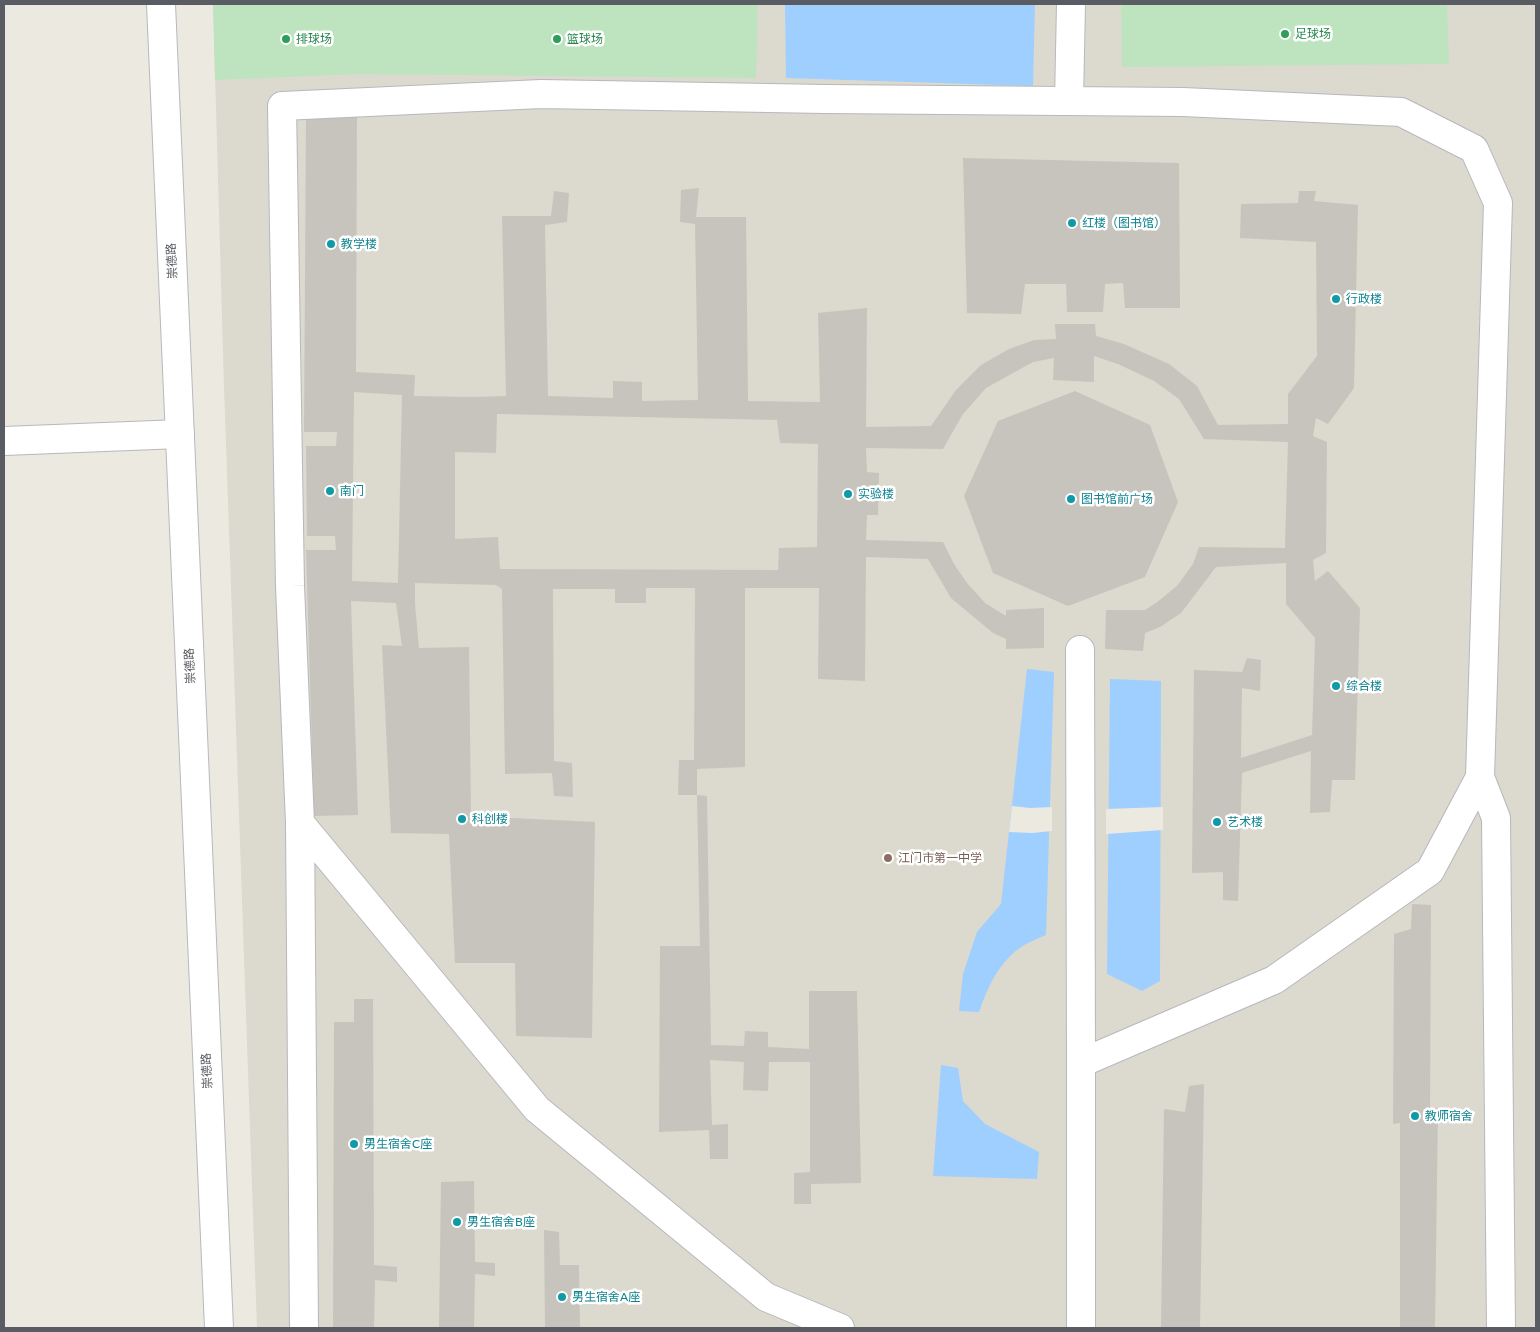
<!DOCTYPE html>
<meta charset="utf-8">
<style>
body{margin:0}
#map{position:relative;width:1540px;height:1332px;overflow:hidden;background:#eceae0;font-family:Lato,sans-serif}
canvas{display:block}
.frame{position:absolute;inset:0;border:5px solid #595c62;pointer-events:none}
</style>
<div id="map">
<canvas width="1540" height="1332"></canvas>
<div class="frame"></div>
</div>
<script>
const c = document.querySelector('canvas').getContext('2d');
c.lineJoin = 'round';
function fillPath(path, color) { c.fillStyle = color; c.fill(path, 'evenodd'); }
function strokePath(path, color, width, dash) { c.strokeStyle = color; c.lineWidth = width; c.lineCap = dash ? 'butt' : 'round'; c.setLineDash(dash || []); c.stroke(path); }
function label(font, color, halo, rows, align = 'center') {
  c.font = font + ' Lato,"Noto Sans SC",sans-serif'; c.lineWidth = 5; c.setLineDash([]); c.textBaseline = 'middle'; c.strokeStyle = halo; c.fillStyle = color; for (const [text, x, y, turn = 0] of rows) {
    c.save(); c.translate(x, y); c.rotate((+turn || 0) * Math.PI / 180); c.textAlign = isNaN(turn) ? turn : align; if (halo) c.strokeText(text, 0, 0); c.fillText(text, 0, 0); c.restore();
  }
}
fillPath(new Path2D(`
 M213,4H1536V1328H257L224,387Z`), '#dcd9cf');
fillPath(new Path2D(`
 M213,4H758L756,78L358,74L215,80Z
 M1121,4H1447L1449,64L1122,67Z`), '#bde4bf');
fillPath(new Path2D(`
 M785,4H1035L1033,86L786,78Z
 M1027,669L1054,672L1046,935C1039,938 1031,941 1024,945C1000,960 988,986 979,1012L959,1011L963,974L977,932L1001,904Z
 M1110,679L1161,681L1160,981L1142,991L1107,974Z
 M941,1065L958,1068L963,1101L985,1124L1039,1152L1037,1179L933,1176Z`), '#9ecffe');
fillPath(new Path2D(`
 M1012,806L1030,808L1052,807V831L1032,833L1009,832Z
 M1163,807V830L1106,834V809Z`), '#eceae0');
fillPath(new Path2D(`
 M357,114L356,372L415,375L414,396L473,397L506,396L502,216H551L554,191L569,193L567,222L545,225L548,396L613,398V381L642,382V401L698,400L695,224L680,222L681,190L699,188L696,217H746L748,401L820,402L818,313L867,308L866,427L931,426L956,390L981,365L1009,349L1034,340L1056,339L1055,324H1095L1096,336L1124,344L1169,364L1197,386L1218,425L1288,424V394L1317,356L1316,242L1240,238L1241,204L1298,203L1299,191H1316L1314,201L1358,205L1354,388L1328,424L1316,418L1313,436L1327,442L1326,553L1313,560L1315,581L1328,571L1360,608L1355,780H1332L1330,812L1310,813L1311,751L1242,773L1238,901L1223,900V872L1192,873L1194,670L1242,672L1247,658L1261,660L1260,691L1242,688L1241,758L1312,735L1315,638L1286,604V563L1216,567L1181,613L1160,627L1145,633L1143,651L1105,649L1106,610H1145L1156,603L1177,586L1193,564L1199,547L1285,548L1288,442L1204,439L1179,399L1154,381L1118,364L1094,356V382L1053,380L1054,358L1033,362L986,388L963,414L943,449L866,448L867,472L879,473L878,515H867L866,540L943,542L954,564L967,583L985,603L1006,616V610L1044,608V648L1006,649V639L993,633L951,598L928,559L866,557L865,681L818,679L819,588H745V767L697,769V795H678L679,760H694L695,588H646V603H615V589H553L554,761L572,763L573,797L554,796L552,773L505,774L502,589L496,585L415,583V604L419,648L469,647L471,816L595,822L592,1038L516,1036L515,963H455L449,834L391,833L382,645L402,646L396,603L351,601L358,815L314,816L306,550H336L335,536H307L306,446H336L337,432H304L306,116ZM354,392L402,395L398,583L352,581ZM497,414L777,420L780,443L818,444L817,547L779,548L778,570L500,569L498,537L455,539V452L496,453Z
 M963,158L1179,163L1180,308H1125L1123,283L1105,284L1103,312H1067L1066,284H1025L1021,314L967,313Z
 M1075,391L1150,425L1178,502L1145,577L1068,606L993,573L964,496L998,421Z
 M697,795L707,796L711,1045L744,1046L745,1031L768,1032V1047L809,1049V991H857L861,1183L811,1184V1204H794V1173L810,1172V1062H769L768,1091L743,1090L744,1062L710,1060L712,1125L728,1124V1159H710L709,1130L659,1132L660,946H700Z
 M1412,904L1431,905L1430,1108H1438L1435,1328H1400V1123L1393,1124L1394,934L1411,929Z
 M354,999H373L374,1265L397,1267V1282L375,1280L374,1328H333L334,1022H354Z
 M1204,1084L1200,1328H1161L1164,1109L1185,1112L1189,1086Z
 M474,1181L475,1262L495,1263V1276L475,1274L474,1328H439L441,1182Z
 M544,1230L559,1232L560,1265H579L580,1328H545Z`), '#c7c4be');
const street = new Path2D(`
 M1069,101L1071,4
 M4,441L180,434
 M1080,650L1081,1063
 M1480,777L1496,818L1501,1328
 M300,823L304,1328
 M840,1328L766,1297L537,1109L300,823L290,586L282,106L541,94L825,99L1183,102L1401,112L1474,149L1498,203L1480,777L1430,871L1274,980L1081,1063V1328`);
const secondary = new Path2D(`
 M161,4L219,1328`);
strokePath(street, '#b6b8bd', 30);
strokePath(secondary, '#b6b9bf', 30);
strokePath(street, '#fff', 28);
strokePath(secondary, '#fff', 28);
for (const [x, y, r, color] of [
 [1285,34,5,"#2e9e5b"],
 [286,39,5,"#2e9e5b"],
 [557,39,5,"#2e9e5b"],
 [1072,223,5,"#0f9aa8"],
 [331,244,5,"#0f9aa8"],
 [1336,299,5,"#0f9aa8"],
 [330,491,5,"#0f9aa8"],
 [848,494,5,"#0f9aa8"],
 [1071,499,5,"#0f9aa8"],
 [1336,686,5,"#0f9aa8"],
 [462,819,5,"#0f9aa8"],
 [1217,822,5,"#0f9aa8"],
 [888,858,5,"#8d6e63"],
 [1415,1116,5,"#0f9aa8"],
 [354,1144,5,"#0f9aa8"],
 [457,1222,5,"#0f9aa8"],
 [562,1297,5,"#0f9aa8"]
]) { const dot = new Path2D(); dot.arc(x, y, r, 0, 2 * Math.PI); c.fillStyle = color; c.fill(dot); strokePath(dot, '#fff', 2); }
label('12px', '#27864d', '#fff', [
 ["足球场",1295,34],
 ["排球场",296,39],
 ["篮球场",567,39]
], 'left');
label('12px', '#0d838f', '#fff', [
 ["红楼（图书馆）",1082,223],
 ["教学楼",341,244],
 ["行政楼",1346,299],
 ["南门",340,491],
 ["实验楼",858,494],
 ["图书馆前广场",1081,499],
 ["综合楼",1346,686],
 ["科创楼",472,819],
 ["艺术楼",1227,822],
 ["教师宿舍",1425,1116],
 ["男生宿舍C座",364,1144],
 ["男生宿舍B座",467,1222],
 ["男生宿舍A座",572,1297]
], 'left');
label('12px', '#595c62', '#fff', [
 ["崇德路",172,261,-93],
 ["崇德路",190,666,-93],
 ["崇德路",207,1071,-93]
]);
label('12px', '#785e54', '#fff', [
 ["江门市第一中学",898,858]
], 'left');
</script>
